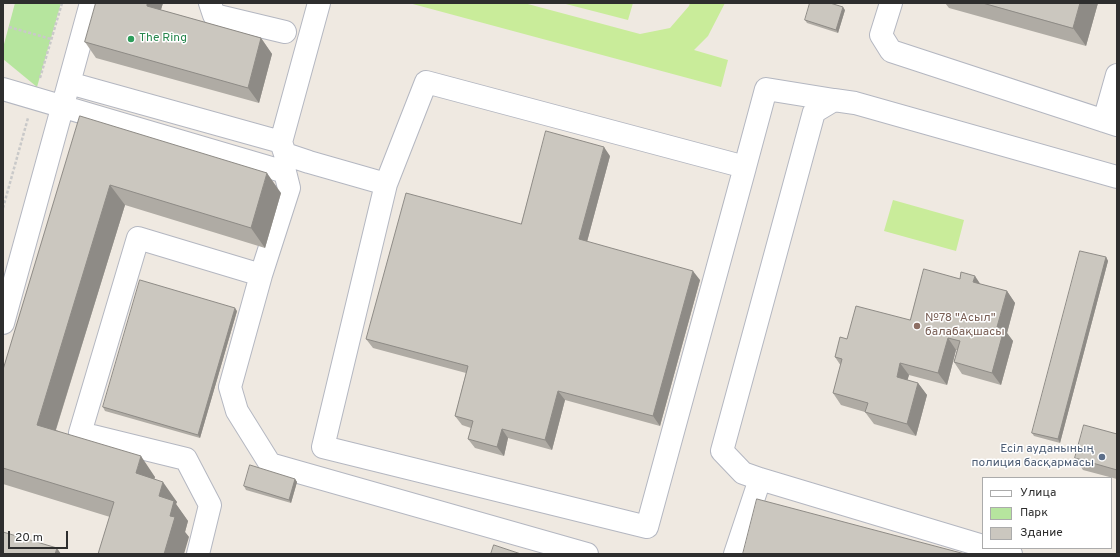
<!DOCTYPE html>
<meta charset="utf-8">
<style>
body{margin:0}
#map{position:relative;width:1120px;height:557px;overflow:hidden;background:#efe9e1;font-family:Overpass,sans-serif}
canvas{display:block}
.frame{position:absolute;inset:0;border:4px solid #2e2e2e;pointer-events:none}
.legend{position:absolute;left:982px;top:477px;width:130px;height:72px;box-sizing:border-box;background:#fff;border:1px solid #ababab;margin:0;padding:5px 7px;list-style:none;font-size:12px;color:#2e2e2e}
.legend li{display:flex;align-items:center;gap:8px;height:20px}
.legend b{width:20px;border:1px solid #ababab}
.scale{position:absolute;left:8px;top:531px;width:60px;height:18px;box-sizing:border-box;border:2px solid #2e2e2e;border-top:0;padding-left:5px;font-size:12px;line-height:14px;white-space:nowrap;color:#2e2e2e;-webkit-text-stroke:3px #fff;paint-order:stroke}
</style>
<div id="map">
<canvas width="1120" height="557"></canvas>
<div class="frame"></div>
<ul class="legend">
<li><b style="height:5px;background:#fff"></b>Улица</li>
<li><b style="height:11px;background:#b6e59e"></b>Парк</li>
<li><b style="height:11px;background:#cbc7bf"></b>Здание</li>
</ul>
<div class="scale">20 m</div>
</div>
<script>
const c = document.querySelector('canvas').getContext('2d');
c.lineJoin = 'round';
function fillPath(path, color) { c.fillStyle = color; c.fill(path, 'evenodd'); }
function strokePath(path, color, width, dash) { c.strokeStyle = color; c.lineWidth = width; c.lineCap = dash ? 'butt' : 'round'; c.setLineDash(dash || []); c.stroke(path); }
function label(font, color, halo, rows, align = 'center') {
  c.font = font + ' Overpass,sans-serif'; c.lineWidth = 3; c.setLineDash([]); c.textBaseline = 'middle'; c.strokeStyle = halo; c.fillStyle = color; for (const [text, x, y, turn = 0] of rows) {
    c.save(); c.translate(x, y); c.rotate((+turn || 0) * Math.PI / 180); c.textAlign = isNaN(turn) ? turn : align; if (halo) c.strokeText(text, 0, 0); c.fillText(text, 0, 0); c.restore();
  }
}
fillPath(new Path2D(`
 M15,3H61L37,87L3,59V48Z`), '#b6e59e');
fillPath(new Path2D(`
 M409,3H524L640,34L670,28L689,6L690,3H725L708,36L694,50L728,60L721,87Z
 M562,3H633L628,20Z
 M893,200L964,220L956,251L884,231Z`), '#c9ec9a');
const minor = new Path2D(`
 M210,3L214,15L285,32
 M319,3L281,142L285,154L309,162L386,184
 M891,3L881,35L891,51L1117,125
 M426,82L745,167L647,527L323,447L386,184Z
 M69,83L281,142
 M3,89L285,172L289,188L261,275L230,387L237,411L270,464L587,554
 M1104,121L1117,75
 M745,167L766,89L834,100
 M3,323L91,3
 M983,546L760,479L743,473L722,451L814,112L834,100L855,103L1117,177
 M988,548L1011,554
 M198,554L210,505L186,459L80,433L138,238L261,275
 M735,554L760,479`);
strokePath(minor, '#b4b7c1', 24);
strokePath(new Path2D(`
 M9,27L51,39
 M40,78L62,3
 M3,208L28,118`), '#c9c9c9', 2.5, [3, 2]);
strokePath(minor, '#fff', 22);
fillPath(new Path2D(`
 M96,3H163L161,10L261,38L272,54L259,103L96,58L85,42Z
 M945,3H1098L1086,46L949,8Z
 M845,10L838,33L807,23L805,20Z
 M80,116L281,193L265,248L125,205L56,430L155,477L154,479L177,502L176,504L188,521L185,532L189,537L110,517L3,484V370Z
 M610,156L587,242L700,280L660,426L565,400L552,450L508,438L504,456L475,448L468,439L471,428L462,425L455,416L466,373L373,348L366,339L521,224Z
 M1106,257L1108,261L1060,443L1034,436L1032,433Z
 M960,279L1007,291L1015,303L1007,333L1013,341L1001,385L962,374L954,362L957,350H956L947,385L909,375L907,380L918,383L927,395L916,436L874,424L865,412L841,405L833,393L841,366L835,357L847,339L910,320Z
 M237,311L200,438L105,411L103,407Z
 M1117,434V479L1083,470L1075,458Z
 M295,479L297,482L291,503L246,490L244,486Z`), '#afaba4');
fillPath(new Path2D(`
 M147,3H163L157,22L147,6Z
 M1080,3H1098L1086,46L1073,28Z
 M843,7L845,10L838,33L836,30Z
 M261,38L272,54L259,103L248,88Z
 M604,147L610,156L585,249L579,239Z
 M267,173L281,193L265,248L251,228Z
 M110,185L125,205L51,445L37,425Z
 M1106,257L1108,261L1060,443L1058,439Z
 M693,271L700,280L660,426L653,416Z
 M975,276L983,288L973,282Z
 M1007,291L1015,303L1007,333L1013,341L1001,385L992,373L997,327Z
 M235,308L237,311L200,438L198,435Z
 M948,338L956,350L947,385L938,373Z
 M900,363L909,375L905,389L897,377Z
 M918,383L927,395L916,436L907,424Z
 M558,391L565,400L552,450L545,440Z
 M502,429L508,438L504,456L497,447Z
 M141,456L155,477L150,493L136,473Z
 M295,479L297,482L291,503L289,500Z
 M163,482L177,502L176,504L188,521L185,532L189,537L184,554H164L170,516L159,496Z
 M57,548L61,554H55Z`), '#8e8b86');
const building = new Path2D(`
 M96,3H147V6L261,38L248,88L85,42Z
 M810,3H830L843,7L836,30L805,20Z
 M983,3H1080L1073,28Z
 M80,116L267,173L251,228L110,185L37,425L141,456L136,473L163,482L159,496L174,501L170,516L175,517L164,554H98L114,502L3,468V370Z
 M546,131L604,147L579,239L693,271L653,416L558,391L545,440L502,429L497,447L468,439L473,421L455,416L468,366L366,339L406,193L521,224Z
 M1080,251L1106,257L1058,439L1032,433Z
 M924,269L960,279L961,272L975,276L973,282L1007,291L997,327L1004,329L992,373L954,362L960,341L948,338L938,373L900,363L897,377L918,383L907,424L865,412L868,403L833,393L842,359L835,357L840,337L847,339L856,306L910,320Z
 M140,280L235,308L198,435L103,407Z
 M1084,425L1117,434V470L1075,458Z
 M250,465L295,479L289,500L244,486Z
 M757,499L965,554H743Z
 M3,532L57,548L55,554H3Z
 M494,545L521,554H491Z`);
fillPath(building, '#cbc7bf');
strokePath(building, '#8e8b86', 1);
for (const [x, y, r, color] of [
 [131,39,4,"#2e9e5b"],
 [917,326,4,"#8d6e63"],
 [1102,457,4,"#5c6f8a"]
]) { const dot = new Path2D(); dot.arc(x, y, r, 0, 2 * Math.PI); c.fillStyle = color; c.fill(dot); strokePath(dot, '#fff', 1.5); }
label('12px', '#27864d', '#fff', [
 ["The Ring",139,39]
], 'left');
label('12px', '#785e54', '#fff', [
 ["№78 \"Асыл\"",925,319],
 ["балабақшасы",925,333]
], 'left');
label('12px', '#4e5e75', '#fff', [
 ["Есіл ауданының",1094,450],
 ["полиция басқармасы",1094,464]
], 'right');
</script>
